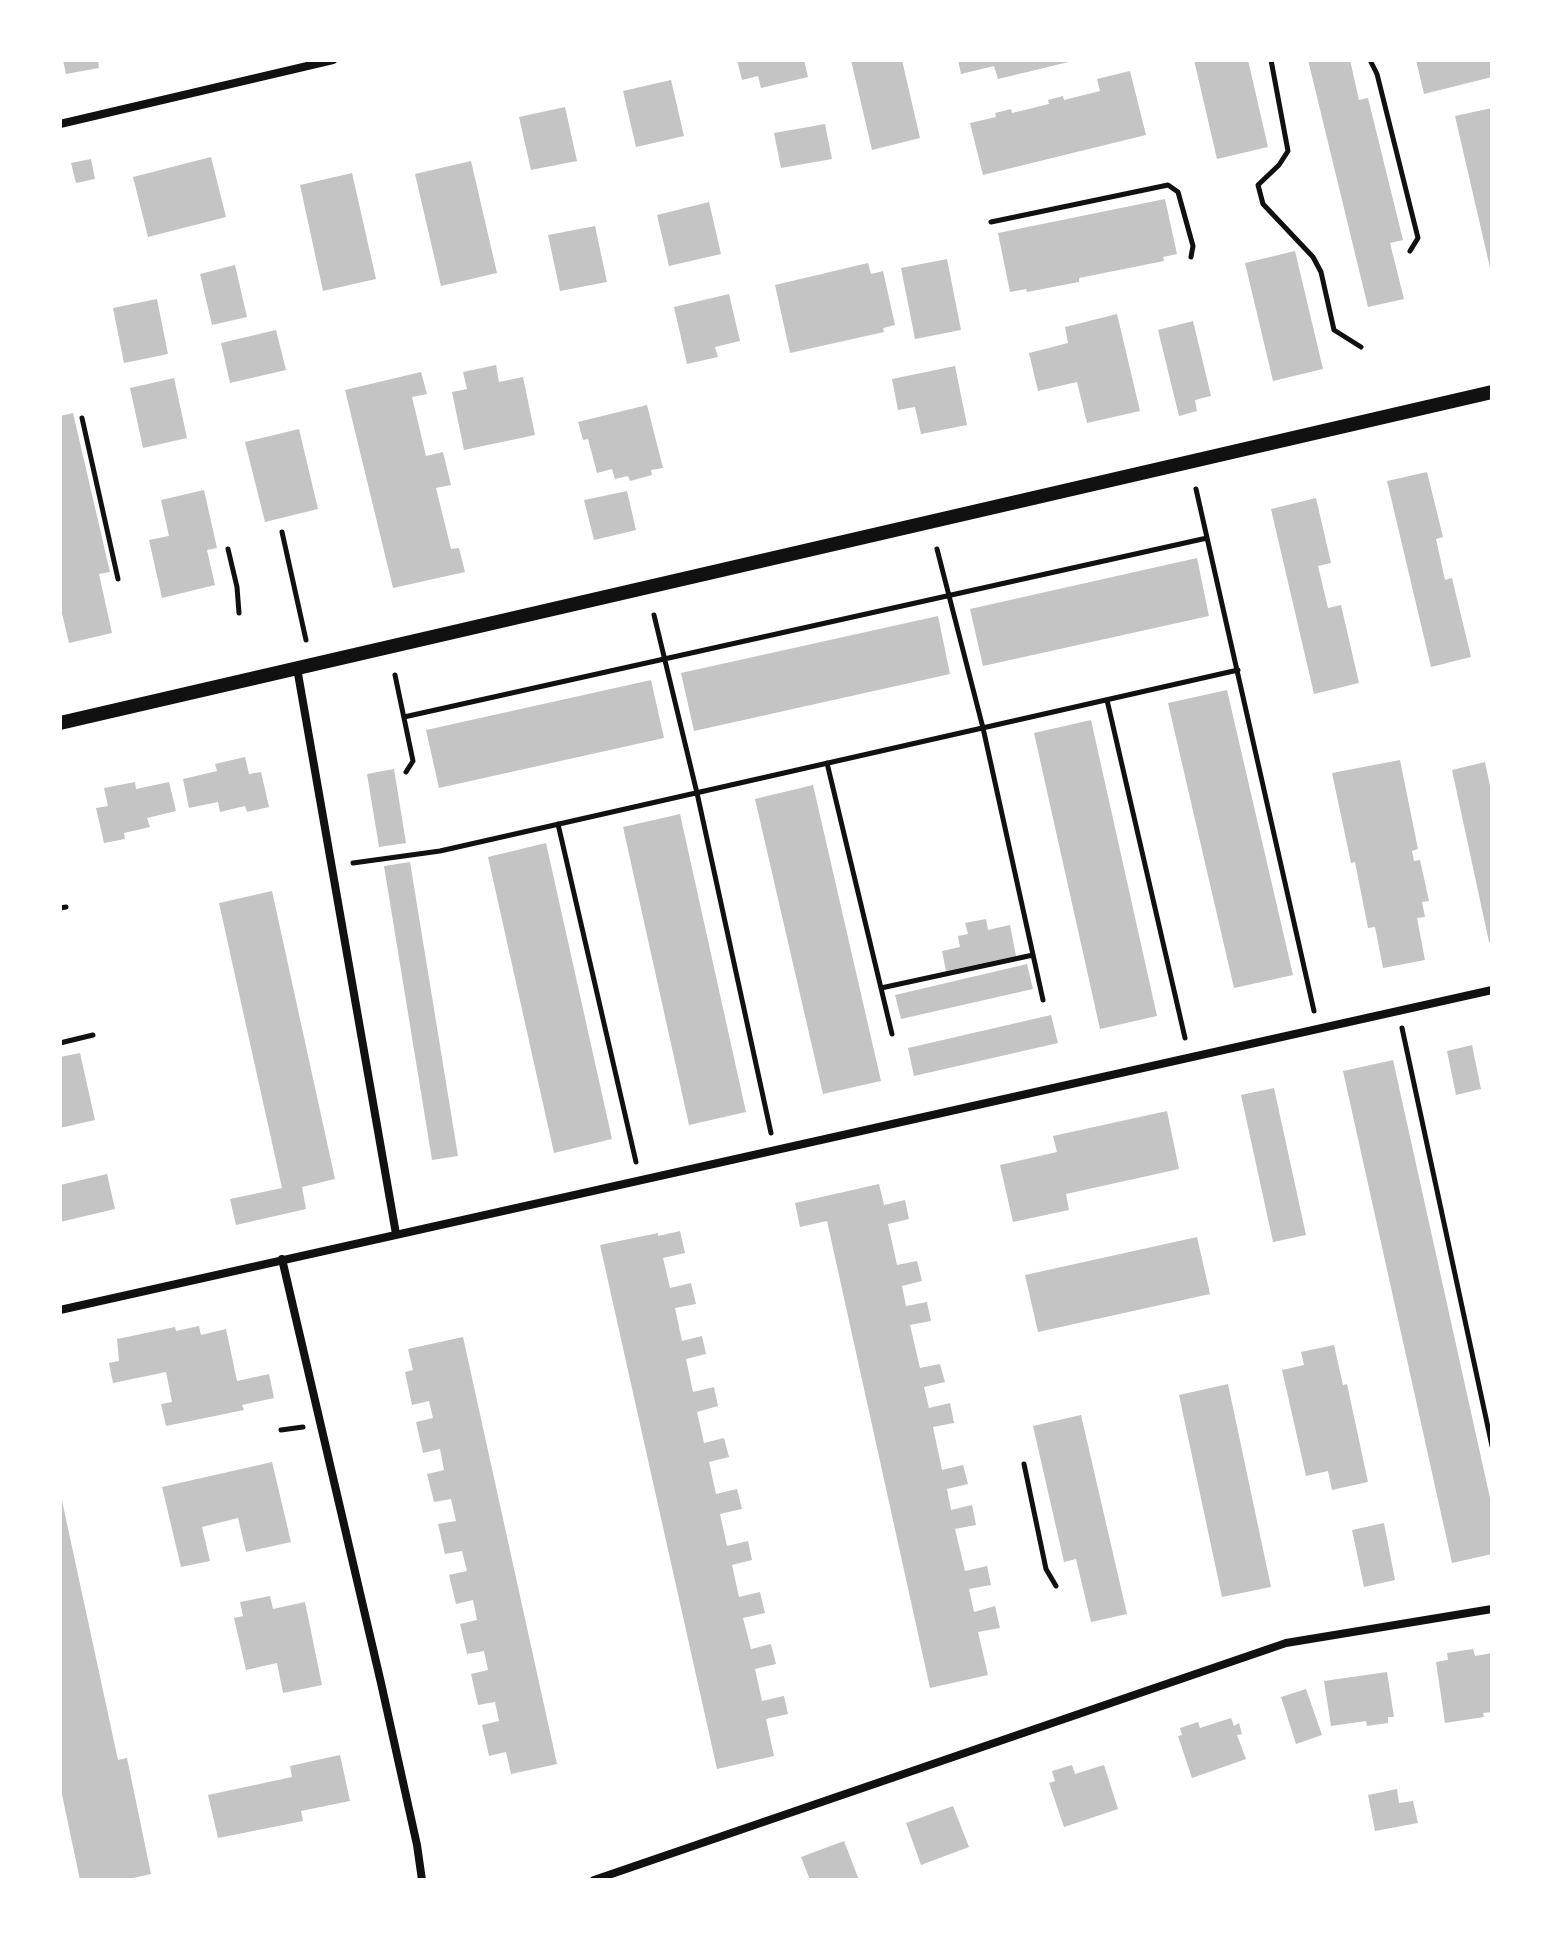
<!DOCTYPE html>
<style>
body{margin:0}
#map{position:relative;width:1552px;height:1940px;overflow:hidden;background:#fff;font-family:Barlow,sans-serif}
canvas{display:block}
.frame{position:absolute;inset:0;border:62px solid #fff;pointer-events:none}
</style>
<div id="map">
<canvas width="1552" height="1940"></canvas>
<div class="frame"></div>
</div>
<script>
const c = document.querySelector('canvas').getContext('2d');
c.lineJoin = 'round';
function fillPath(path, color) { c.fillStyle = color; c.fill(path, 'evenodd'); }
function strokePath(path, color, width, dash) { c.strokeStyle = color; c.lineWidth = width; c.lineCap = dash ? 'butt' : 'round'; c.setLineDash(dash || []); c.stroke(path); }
fillPath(new Path2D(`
 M63,60H98L99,68L66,74Z
 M737,60H804L808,77L761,88L758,76L742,80Z
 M851,60H902L920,138L872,150Z
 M958,60H1072L1073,61L998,79L994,66L961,74Z
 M1194,60H1248L1268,147L1217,159Z
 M1308,60H1350L1359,100L1368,98L1403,240L1390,243L1404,299L1368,307Z
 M1416,60H1492V77L1424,94Z
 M1130,71L1146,135L983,175L970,123L996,117L995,113L1011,109L1012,113L1049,104L1048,100L1063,96L1064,100L1100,91L1097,79Z
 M671,80L684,136L636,147L623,91Z
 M565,107L577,161L531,170L519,117Z
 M1492,108V272H1491L1455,116Z
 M825,124L832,159L781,168L774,133Z
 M211,157L226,217L148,237L133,177Z
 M91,159L95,179L76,183L71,163Z
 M471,161L497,273L441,286L415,174Z
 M352,173L376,279L323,291L300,185Z
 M1165,199L1177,254L1163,257L1164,261L1079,278V282L1027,292L1026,289L1010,292L998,233Z
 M709,202L721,254L669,266L657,215Z
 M595,226L607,282L560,291L548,235Z
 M1295,251L1323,369L1273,381L1245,263Z
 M947,259L961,330L915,339L901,268Z
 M868,263L871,274L883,271L895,325L883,328L884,332L790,353L775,285Z
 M235,265L247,317L212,325L200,274Z
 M729,294L740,341L715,347L718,357L687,364L674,307Z
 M157,299L168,354L124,363L113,308Z
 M1117,314L1140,411L1087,423L1077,382L1038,391L1029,353L1068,343L1065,327Z
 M1193,321L1211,396L1195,400L1197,411L1179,416L1158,330Z
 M276,330L286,370L230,383L221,343Z
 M496,365L499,382L523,377L535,435L464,450L452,392L467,389L463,372Z
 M955,366L967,425L921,434L915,407L898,410L892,379Z
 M421,372L427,394L412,397L426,456L443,452L451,485L436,488L451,549L459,548L465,572L393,588L345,390Z
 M174,378L187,438L143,448L130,388Z
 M647,405L663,468L651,470L652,475L630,481L628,476L615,479L612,469L597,473L588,439L583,440L578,422Z
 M73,413L110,572L99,574L112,633L69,643L60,605V416Z
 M299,429L318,509L265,522L245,442Z
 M1427,472L1443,537L1436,539L1445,580L1452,578L1471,657L1431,667L1387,481Z
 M204,490L217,548L207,550L215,585L162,598L149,540L169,536L161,500Z
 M627,491L636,530L594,540L584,500Z
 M1316,498L1331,563L1318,566L1328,608L1341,605L1359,683L1314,694L1271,509Z
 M1197,558L1209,616L983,666L970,609Z
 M938,616L950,674L694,731L681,673Z
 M651,680L664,738L439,788L426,730Z
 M1227,690L1293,975L1234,988L1168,703Z
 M1091,720L1157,1016L1100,1029L1034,733Z
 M245,757L249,774L261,772L269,807L247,812L245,806L220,812L218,802L189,808L183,779L217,771L215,764Z
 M1400,760L1418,849L1412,851L1414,861L1420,860L1429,901L1422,902L1425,917L1417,918L1425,960L1383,968L1375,927L1368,928L1355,862L1351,863L1332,773Z
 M1485,762L1490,786L1492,785V941L1489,942L1452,770Z
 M394,769L406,843L379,847L367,774Z
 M135,782L136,789L169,782L176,811L147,818L150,827L124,833L125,839L104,843L96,808L108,806L104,788Z
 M813,785L881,1081L823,1094L755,799Z
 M680,814L746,1112L689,1125L623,827Z
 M546,843L612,1139L554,1153L488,857Z
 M410,862L458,1156L432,1160L384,866Z
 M272,891L335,1179L302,1187L306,1209L236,1225L230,1199L282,1188L219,903Z
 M986,919L988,930L1010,925L1016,956L946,971L942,951L960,947L958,936L968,934L965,923Z
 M1027,964L1033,989L901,1019L895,995Z
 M1051,1015L1058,1043L914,1076L908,1048Z
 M1472,1045L1481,1089L1456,1095L1447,1051Z
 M80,1053L95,1120L60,1128V1057Z
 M1393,1060L1492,1507V1554L1452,1563L1343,1071Z
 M1274,1088L1306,1235L1273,1242L1241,1095Z
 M1167,1111L1179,1169L1066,1194L1069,1210L1013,1222L1000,1165L1057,1152L1053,1136Z
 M107,1174L115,1209L60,1222V1185Z
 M879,1184L884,1205L905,1200L909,1219L888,1224L897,1265L917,1261L922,1281L902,1286L906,1306L927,1302L931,1321L910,1325L920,1368L940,1364L945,1382L924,1387L929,1408L950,1403L954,1423L933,1427L942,1470L963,1465L968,1484L947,1489L951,1510L972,1505L976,1525L955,1529L965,1571L987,1566L991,1585L969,1589L974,1612L995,1606L1000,1628L978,1632L988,1675L930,1688L827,1221L800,1227L795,1203Z
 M680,1231L685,1253L663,1258L670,1288L691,1283L696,1304L675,1308L682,1341L702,1336L706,1354L686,1359L693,1392L714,1387L718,1406L697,1412L704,1443L724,1438L729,1457L709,1462L716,1494L737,1489L742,1509L720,1514L727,1546L748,1541L752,1560L732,1565L739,1597L760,1592L765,1613L743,1618L751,1649L771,1644L776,1664L755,1669L762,1701L784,1696L788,1714L766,1719L774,1756L717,1769L600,1245L658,1233V1236Z
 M1197,1237L1210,1294L1038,1332L1025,1275Z
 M199,1326L201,1335L226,1329L237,1381L269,1374L274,1398L242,1405L244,1410L166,1426L161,1404L172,1402L166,1372L113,1383L109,1363L119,1361L117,1339L175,1327L176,1331Z
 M463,1337L557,1764L511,1774L506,1752L489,1756L482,1725L499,1721L495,1702L478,1705L471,1674L488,1670L484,1651L467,1654L460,1624L477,1620L473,1600L456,1604L449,1575L467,1571L462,1551L445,1554L438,1524L456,1521L451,1499L434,1502L427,1474L444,1470L440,1449L423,1453L416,1422L433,1418L429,1401L412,1405L405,1372L413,1370L408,1349Z
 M1334,1345L1343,1385L1347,1384L1368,1482L1332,1490L1328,1471L1306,1476L1282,1370L1304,1365L1301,1352Z
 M1228,1384L1271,1587L1222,1597L1179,1395Z
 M1081,1415L1127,1614L1091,1622L1076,1559L1064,1562L1033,1426Z
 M272,1462L291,1542L246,1552L238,1518L202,1527L210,1561L181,1567L162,1487Z
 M61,1496L118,1760L127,1758L151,1874L124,1880H80L60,1785Z
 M1384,1523L1395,1580L1364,1587L1352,1530Z
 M270,1596L273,1609L305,1602L322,1685L283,1693L277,1663L246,1670L234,1618L243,1616L240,1602Z
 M1473,1649L1475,1656L1492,1653V1712L1483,1713L1484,1717L1445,1723L1436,1662L1448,1660L1447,1653Z
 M1387,1672L1394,1717H1388V1723L1367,1726L1366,1721L1331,1726L1324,1681Z
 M1306,1689L1322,1735L1296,1744L1281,1697Z
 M1231,1718L1234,1726L1239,1723L1242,1734L1237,1735L1246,1759L1192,1778L1178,1736L1182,1735L1180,1728L1198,1722L1200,1728Z
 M340,1755L350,1801L301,1811L303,1821L218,1838L208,1795L292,1777L290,1766Z
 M1072,1765L1075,1774L1104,1765L1118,1809L1064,1827L1049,1783L1055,1781L1052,1771Z
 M1397,1789L1399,1803L1413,1801L1418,1823L1375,1831L1368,1795Z
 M953,1806L969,1847L921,1865L906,1823Z
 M844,1841L859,1880H810L801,1857Z`), '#c4c4c4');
strokePath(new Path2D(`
 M1271,60L1288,151L1279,165L1258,185L1263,204L1313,257L1321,272L1334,330L1361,347
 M1370,60L1377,74L1418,238L1410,251
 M991,222L1168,185L1178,192L1193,246L1191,257
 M82,418L118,579
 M1196,489L1314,1011
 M282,532L306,640
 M228,549L237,587L239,613
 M937,549L983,728L1043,1000
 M654,615L697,793L771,1133
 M395,675L413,761L406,772
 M1107,700L1185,1038
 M404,717L1207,538
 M827,763L892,1034
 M558,824L636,1162
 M353,863L440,851L1238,670
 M60,908L66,907
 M881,988L1033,955
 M1402,1028L1492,1446
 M60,1043L93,1035
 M281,1430L303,1427
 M1024,1464L1046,1569L1056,1586`), '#111', 5);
strokePath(new Path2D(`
 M60,124L333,60
 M297,668L396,1234
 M282,1259L381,1683L417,1845L422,1880
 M60,1310L1492,990
 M594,1880L1286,1643L1492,1609`), '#111', 8);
strokePath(new Path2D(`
 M60,723L1492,392`), '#111', 14);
</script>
